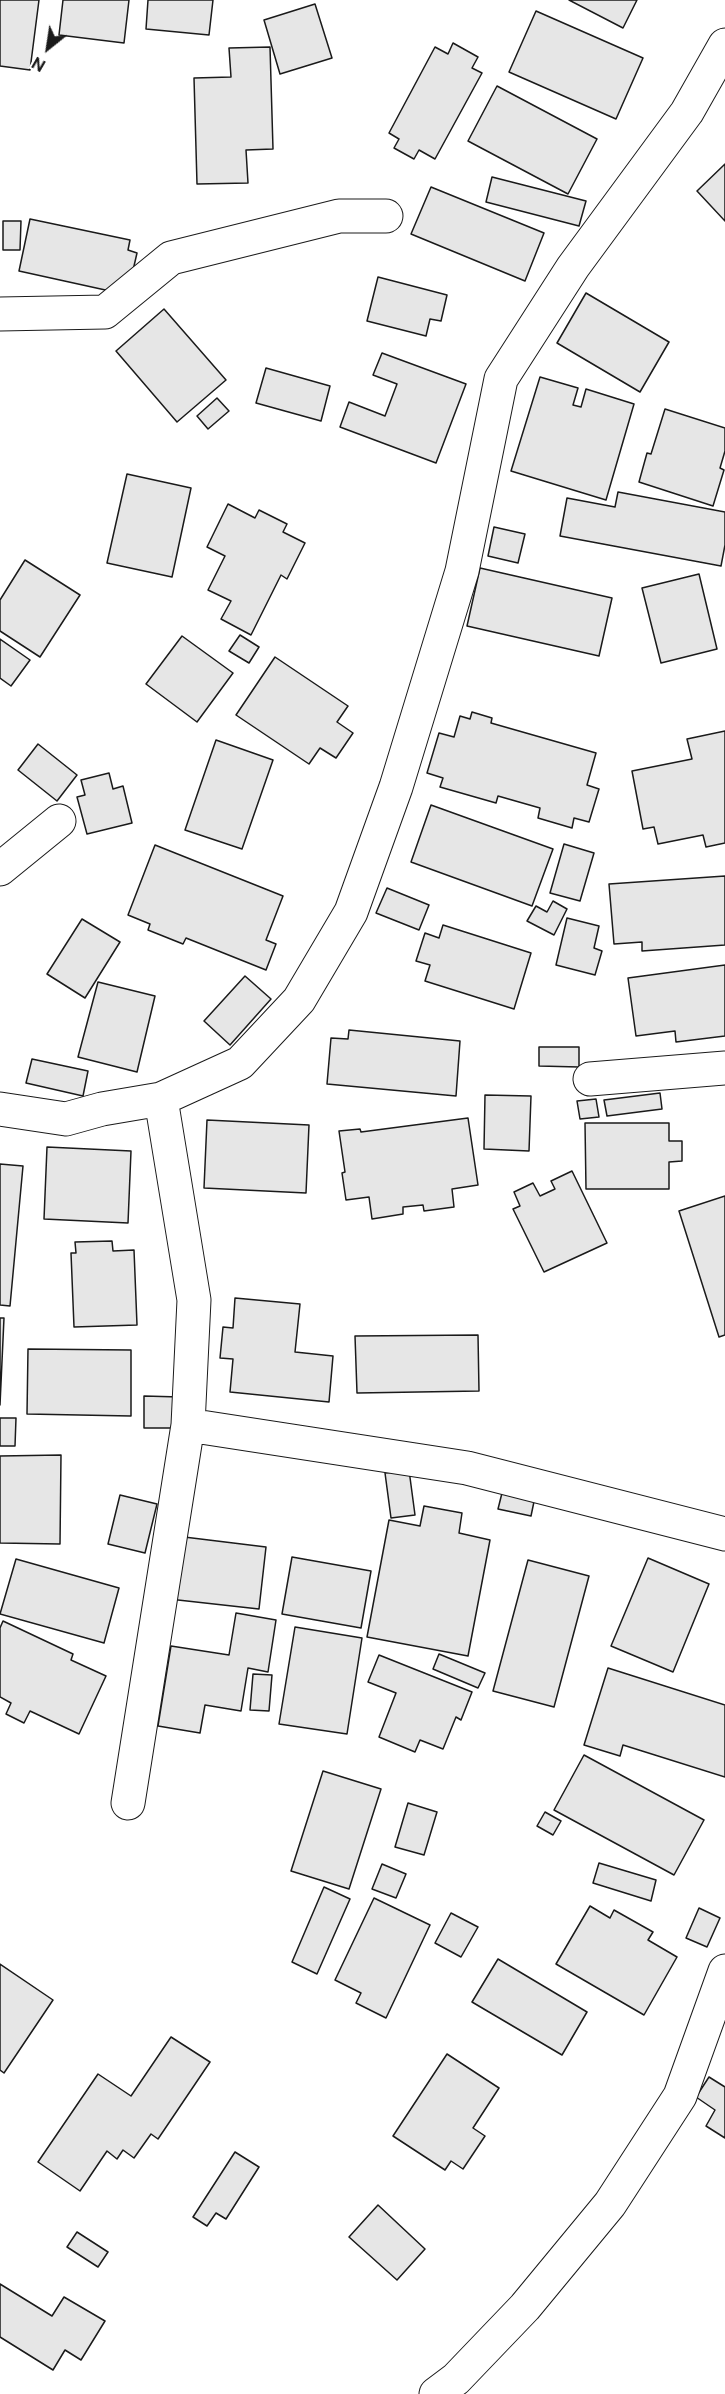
<!DOCTYPE html>
<style>
body{margin:0}
#map{position:relative;width:725px;height:2394px;overflow:hidden;background:#fff;font-family:"Public Sans",sans-serif}
canvas{display:block}
.north{position:absolute;left:18px;top:18px;width:60px;height:60px;-webkit-text-stroke:4px #fff;paint-order:stroke;rotate:210deg;font-size:16px;font-weight:700;line-height:24px;text-align:center;color:#1a1a1a}
.north::after{content:'';display:block;margin:auto;width:21px;height:27px;background:#1a1a1a;clip-path:polygon(50% 0,100% 100%,50% 72%,0 100%)}
</style>
<div id="map">
<canvas width="725" height="2394"></canvas>
<div class="north">N</div>
</div>
<script>
const c = document.querySelector('canvas').getContext('2d');
c.lineJoin = 'round';
function fillPath(path, color) { c.fillStyle = color; c.fill(path, 'evenodd'); }
function strokePath(path, color, width, dash) { c.strokeStyle = color; c.lineWidth = width; c.lineCap = dash ? 'butt' : 'round'; c.setLineDash(dash || []); c.stroke(path); }
const building = new Path2D(`
 M0,0H39L30,70L0,66Z
 M63,0H129L124,43L59,35Z
 M148,0H213L209,35L146,29Z
 M569,0H637L623,28Z
 M315,4L332,58L280,74L264,20Z
 M536,11L643,58L616,119L509,72Z
 M453,43L478,57L472,68L482,73L435,159L419,150L414,159L394,148L399,139L389,133L435,47L448,54Z
 M270,47L273,149L246,150L248,183L197,184L194,78L231,77L229,48Z
 M497,86L597,139L568,194L468,141Z
 M725,164V221L697,191Z
 M492,177L586,201L579,226L486,202Z
 M431,187L544,233L525,281L411,234Z
 M30,219L130,240L128,250L137,253L131,279L119,293L19,271Z
 M3,221H21L20,250H3Z
 M378,277L447,295L441,321L430,319L426,336L367,321Z
 M586,293L669,342L640,392L557,343Z
 M164,309L226,380L177,422L116,351Z
 M382,353L466,384L436,463L340,427L349,402L385,416L397,384L373,375Z
 M266,368L330,386L321,421L256,403Z
 M540,377L578,388L573,405L581,407L586,389L634,404L606,500L511,471Z
 M217,398L229,411L208,429L197,416Z
 M665,409L725,428V451L720,468L724,470L713,506L639,482L647,453L651,454Z
 M127,474L191,488L172,577L107,563Z
 M618,492L725,512V545L721,566L560,536L567,498L615,507Z
 M228,504L255,518L259,510L287,524L283,532L305,543L287,579L281,575L251,635L221,619L231,601L208,590L225,556L207,547Z
 M494,527L525,534L518,563L488,556Z
 M25,560L80,595L40,657L0,631V600Z
 M480,568L612,598L599,656L467,626Z
 M699,574L717,649L661,663L642,588Z
 M240,635L259,647L249,663L229,651Z
 M182,636L233,673L197,722L146,684Z
 M0,639L30,660L11,686L0,678Z
 M275,657L348,706L337,722L353,733L336,758L320,748L309,764L236,715Z
 M472,712L492,718L491,723L596,753L587,785L599,789L589,822L574,818L572,828L538,818L540,808L498,796L496,803L440,787L443,778L427,773L439,733L454,737L460,716L470,719Z
 M725,731V843L706,847L703,835L658,844L654,827L643,829L632,771L692,759L687,739Z
 M216,740L273,760L242,849L185,830Z
 M38,744L77,775L57,801L18,770Z
 M109,773L113,789L123,786L132,823L87,834L77,797L85,795L81,780Z
 M431,805L553,849L532,906L411,862Z
 M564,844L594,853L580,901L550,893Z
 M155,845L283,896L266,940L276,944L266,970L186,938L183,944L148,930L150,924L128,915Z
 M725,876V945L642,951V942L614,944L609,884Z
 M387,888L429,905L419,930L376,913Z
 M553,901L567,909L554,935L527,921L536,906L547,912Z
 M567,918L599,926L594,948L602,951L595,975L556,965Z
 M82,919L120,942L85,998L47,974Z
 M443,925L531,953L514,1009L425,981L430,965L416,961L425,933L439,938Z
 M725,965V1036L676,1042L675,1031L636,1036L628,978Z
 M245,976L271,999L230,1045L204,1021Z
 M98,982L155,996L137,1072L78,1057Z
 M349,1030L460,1041L456,1096L327,1084L331,1038L348,1039Z
 M539,1047H579V1067L539,1066Z
 M32,1059L88,1071L83,1096L26,1083Z
 M660,1093L662,1109L607,1116L604,1100Z
 M485,1095L531,1096L529,1151L484,1149Z
 M596,1099L599,1117L580,1119L577,1101Z
 M468,1118L478,1185L452,1189L454,1207L424,1211L423,1205L403,1207V1214L372,1219L369,1197L346,1200L342,1173L345,1172L339,1131L360,1129L361,1132Z
 M207,1120L309,1125L306,1193L204,1188Z
 M585,1123H669V1141H682V1161L669,1162V1189H586Z
 M47,1147L131,1151L128,1223L44,1219Z
 M0,1164L23,1166L10,1306L0,1305Z
 M572,1171L607,1243L544,1272L513,1209L520,1206L514,1192L533,1183L540,1196L555,1189L551,1181Z
 M725,1196V1335L719,1337L679,1211Z
 M112,1241L113,1251L134,1250L137,1325L74,1327L71,1253H76L75,1242Z
 M235,1298L300,1304L295,1352L333,1356L329,1402L230,1392L233,1359L220,1358L223,1327L233,1328Z
 M0,1318H4L0,1405Z
 M478,1335L479,1391L357,1393L355,1336Z
 M28,1349L131,1350V1416L27,1414Z
 M144,1396L180,1397V1428H144Z
 M0,1418H16L15,1446H0Z
 M61,1455L60,1544L0,1543V1456Z
 M409,1470L415,1515L391,1518L385,1473Z
 M504,1485L536,1492L531,1516L498,1509Z
 M120,1495L157,1504L145,1553L108,1544Z
 M424,1506L462,1513L459,1533L490,1540L468,1656L367,1637L389,1520L420,1526Z
 M176,1536L266,1547L259,1609L169,1599Z
 M292,1557L371,1571L361,1628L282,1614Z
 M648,1558L709,1584L673,1672L611,1646Z
 M16,1559L119,1588L104,1643L0,1614Z
 M528,1560L589,1576L554,1707L493,1691Z
 M236,1613L276,1620L268,1672L248,1668L241,1711L205,1705L200,1733L158,1726L171,1646L229,1655Z
 M3,1621L73,1654L71,1660L106,1676L79,1734L30,1711L24,1723L6,1714L11,1703L0,1697V1628Z
 M295,1627L362,1638L347,1734L279,1724Z
 M439,1654L485,1673L478,1688L433,1669Z
 M379,1655L472,1692L461,1720L456,1717L443,1749L420,1740L415,1752L379,1737L396,1693L368,1682Z
 M608,1668L725,1705V1777L623,1745L620,1756L584,1745Z
 M253,1674L272,1675L269,1711L250,1710Z
 M584,1755L704,1820L674,1875L554,1810Z
 M323,1771L381,1789L349,1889L291,1871Z
 M408,1803L437,1812L424,1855L395,1847Z
 M545,1812L561,1821L553,1835L537,1826Z
 M599,1863L656,1880L651,1901L593,1883Z
 M382,1864L406,1874L396,1898L372,1889Z
 M324,1887L350,1899L317,1974L292,1962Z
 M374,1898L430,1925L386,2018L356,2003L361,1993L335,1980Z
 M590,1906L610,1918L614,1910L653,1932L648,1940L677,1957L644,2015L556,1964Z
 M699,1908L720,1918L707,1947L686,1938Z
 M451,1913L478,1927L461,1957L435,1943Z
 M498,1959L587,2012L562,2055L472,2002Z
 M0,1964L53,2000L4,2073L0,2070Z
 M171,2037L210,2062L158,2139L151,2134L134,2158L123,2150L117,2159L107,2151L80,2191L38,2162L98,2074L131,2096Z
 M447,2054L499,2088L473,2128L485,2136L463,2169L451,2161L445,2170L393,2136Z
 M709,2077L725,2087V2138L706,2126L715,2110L696,2097Z
 M235,2152L259,2167L226,2219L216,2213L207,2226L193,2217Z
 M378,2205L425,2249L397,2280L349,2237Z
 M77,2232L108,2252L98,2267L67,2247Z
 M0,2284L52,2316L64,2297L105,2321L81,2360L65,2350L53,2370L0,2337Z`);
fillPath(building, '#e6e6e6');
strokePath(building, '#1a1a1a', 1.5);
const minor = new Path2D(`
 M0,314L105,312L171,258L339,216H386
 M0,869L59,821
 M590,1079L725,1068
 M0,1109L66,1119L102,1109L161,1099
 M188,1425L467,1468L725,1534
 M128,1803L188,1425L194,1300L161,1099L240,1063L299,1000L351,912L396,787L462,571L501,379L573,267L687,112L725,45
 M436,2394L456,2379L525,2307L610,2204L680,2096L725,1971`);
strokePath(minor, '#1a1a1a', 35);
strokePath(minor, '#fff', 33);
</script>
